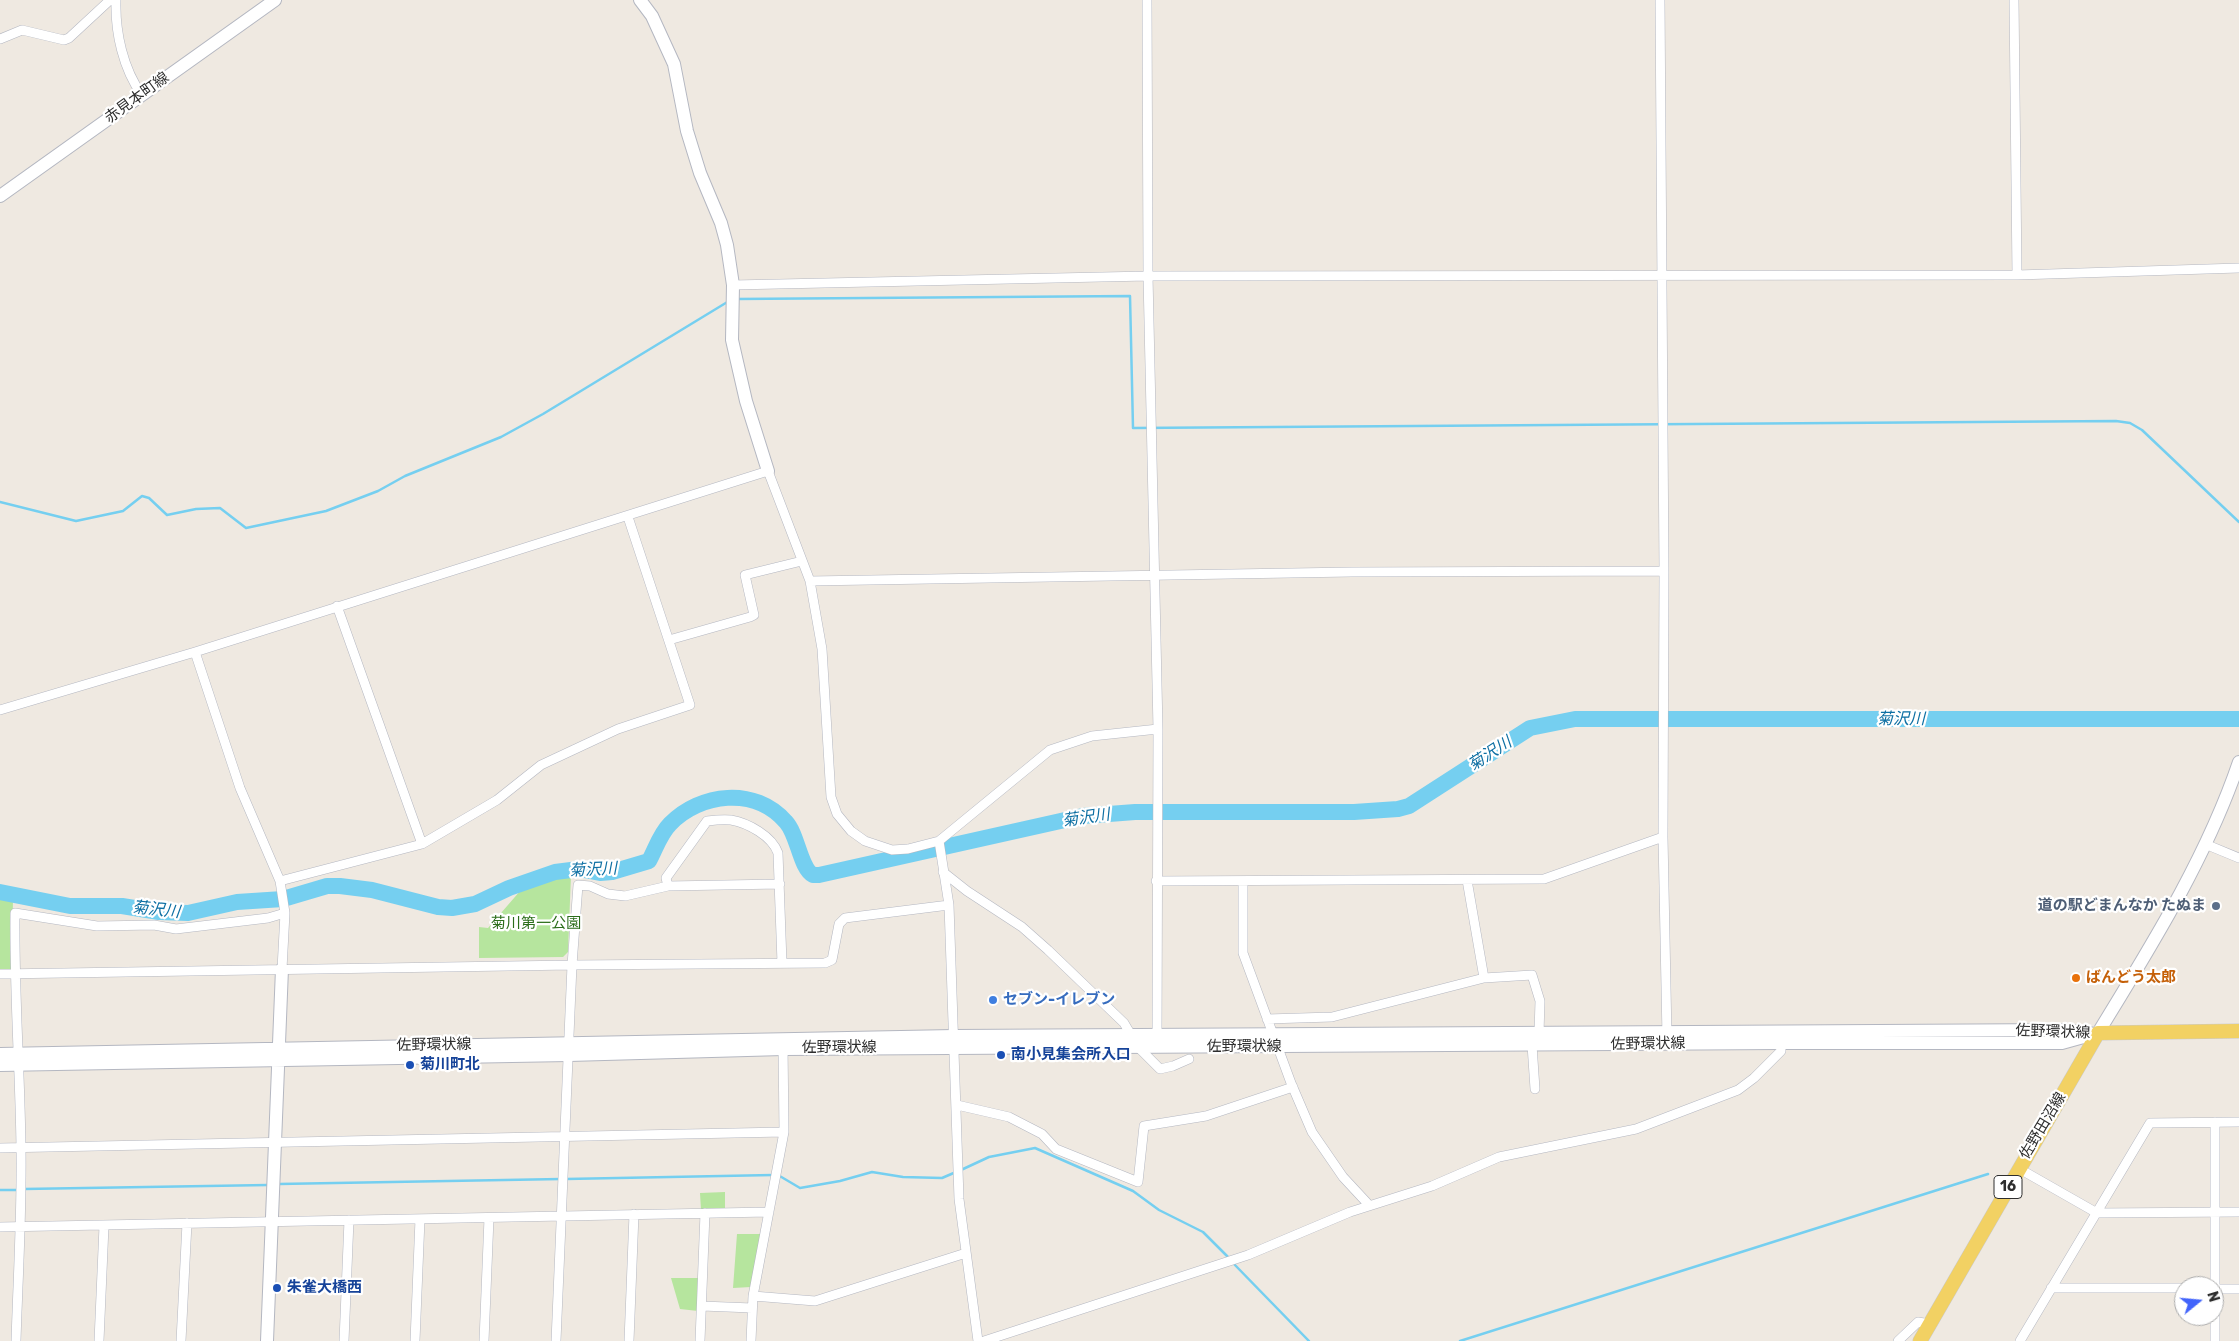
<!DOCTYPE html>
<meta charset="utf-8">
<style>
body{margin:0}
#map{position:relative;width:2239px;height:1341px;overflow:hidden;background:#efe9e1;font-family:Rubik,sans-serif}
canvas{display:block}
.north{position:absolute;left:2174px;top:1276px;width:50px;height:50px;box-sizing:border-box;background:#fff;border:1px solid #ababab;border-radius:50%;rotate:73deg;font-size:14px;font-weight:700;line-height:20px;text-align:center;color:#2e2e2e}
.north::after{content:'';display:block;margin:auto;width:18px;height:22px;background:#4264fb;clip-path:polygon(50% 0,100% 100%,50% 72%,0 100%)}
</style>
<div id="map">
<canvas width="2239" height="1341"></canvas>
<div class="north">N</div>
</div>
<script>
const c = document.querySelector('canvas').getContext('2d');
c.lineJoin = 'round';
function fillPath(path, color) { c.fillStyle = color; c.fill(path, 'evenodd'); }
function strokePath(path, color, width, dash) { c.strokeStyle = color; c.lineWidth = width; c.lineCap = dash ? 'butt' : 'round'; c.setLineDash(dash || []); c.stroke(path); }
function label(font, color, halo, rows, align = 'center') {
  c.font = font + ' Rubik,"Noto Sans JP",sans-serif'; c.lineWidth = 4.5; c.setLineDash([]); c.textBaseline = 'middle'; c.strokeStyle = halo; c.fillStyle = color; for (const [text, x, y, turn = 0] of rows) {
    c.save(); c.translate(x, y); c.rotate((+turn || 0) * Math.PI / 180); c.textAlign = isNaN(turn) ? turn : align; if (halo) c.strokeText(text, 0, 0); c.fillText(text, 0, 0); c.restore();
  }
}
fillPath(new Path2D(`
 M553,875H571L568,952L563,957L479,958V927L488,928L527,883Z
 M0,896H13L12,970L0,971Z
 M725,1192V1209L701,1210L700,1193Z
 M737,1234H761L751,1287L733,1288Z
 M671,1278H699L698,1311L680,1309Z`), '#b6e59e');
strokePath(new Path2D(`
 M736,299L1130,296L1133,428L2116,421L2130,423L2142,430L2239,522
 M0,502L76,521L123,511L142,496L149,498L167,515L196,509L220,508L246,528L326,511L378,491L405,476L501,437L543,414L729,301
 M961,1170L989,1157L1035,1148L1133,1191L1159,1210L1203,1232L1230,1259
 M778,1175L800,1188L840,1181L872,1172L903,1177L942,1178L956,1172
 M566,1179L773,1175
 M279,1184L561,1179
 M24,1189L268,1185
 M0,1190H18
 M1233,1263L1309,1341
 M1460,1341L1988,1174`), '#75cff0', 2.5);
strokePath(new Path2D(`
 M0,892L70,906H122L159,912L188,913L237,902L283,899L327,886H340L372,890L438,907L452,908L475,904L509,888L555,872L579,869L600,873L612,872L649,861C656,848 660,834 670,824C700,793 755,786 786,822C798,835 800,868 813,875H819L1083,816L1135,812H1354L1398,809L1409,806L1530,728L1575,719H2239`), '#75cff0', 16);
const street = new Path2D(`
 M116,0C115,32 123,69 142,95
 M1147,0L1148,276L1158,729L1157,1040
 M1660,0L1664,571L1663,837L1667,1037
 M2014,0L2017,275
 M0,39L22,30L64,40L69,38L110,0
 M733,285L1148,276L2017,275L2239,268
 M810,581L1352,572L1664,571
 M337,606L422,844
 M669,640L750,617L754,615L745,575L802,561
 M195,652L240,788L280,881L285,913L282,969
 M0,710L195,652L768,471L810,581L822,649L831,797L837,814L851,831L865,841L892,850L908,849L939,841L1050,750L1092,736L1158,729
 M939,841L949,905L959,1199L978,1341
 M2205,844L2239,858
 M943,872L967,891L1022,927L1048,950L1124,1023L1138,1047L1160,1069L1173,1066L1189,1059
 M1467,880L1484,978
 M280,881L422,844L497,800L541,765L618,729L690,705L628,517
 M1156,881L1544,879L1663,837
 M1243,881V953L1291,1083L1312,1132L1343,1177L1369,1205
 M668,886L666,878L707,821C715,820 723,819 731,820C748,823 772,836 778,853L782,963
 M0,974L572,965L825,963L832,960L839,924L845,918L949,905
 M1267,1019L1332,1017L1484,978L1532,975L1540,1001L1539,1033L1532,1045L1535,1089
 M957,1105L1009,1117L1042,1134L1056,1149L1138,1182L1144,1126L1206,1116L1293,1087
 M0,1148L784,1132
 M2018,1168L2097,1213L2239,1212
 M0,1227L769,1212
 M2051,1288H2184
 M2214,1289H2239
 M753,1296L815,1301L966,1253
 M702,1306L752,1308
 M16,1341C18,1277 22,1212 21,1148C20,1069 14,991 15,913L97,926L154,925L176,929L268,918L285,913
 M99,1341L104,1226
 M181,1341L187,1223
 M344,1341L349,1220
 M415,1341L420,1219
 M484,1341L489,1218
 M556,1341L572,965L578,885L590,886L608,894L625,896L668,886L780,884
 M629,1341L634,1214
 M700,1341L705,1213
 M751,1341L753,1296L784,1132L783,1044
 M984,1341L1248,1255L1350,1212L1432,1186L1499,1157L1636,1129L1738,1090L1754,1078L1781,1051V1039
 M1898,1341L1918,1322L1930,1324
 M2020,1341L2150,1123L2239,1122
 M2215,1341V1122`);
const secondary = new Path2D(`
 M640,0L652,16L674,64L687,131L700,173L721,223L727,245L733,285L732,340L746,401L768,471
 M0,196L275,0
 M2098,1033C2151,946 2206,859 2239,762
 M0,1054L954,1036L2062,1030L2090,1033
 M0,1065L569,1055L783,1049L1781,1043H2062L2098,1033
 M267,1341L282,969`);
const primary = new Path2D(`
 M1920,1341L2098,1033L2239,1031`);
strokePath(street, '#b4b7c1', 10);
strokePath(secondary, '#b4b7c1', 14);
strokePath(primary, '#c9c9c9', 15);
strokePath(street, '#fff', 9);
strokePath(secondary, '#fff', 12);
strokePath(primary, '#f2d163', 14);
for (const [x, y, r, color] of [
 [2216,906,5,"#5c6f8a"],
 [2076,978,5,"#e8710a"],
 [993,1000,5,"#3f7fe0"],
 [1001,1055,5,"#1a4fb4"],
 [410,1065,5,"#1a4fb4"],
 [277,1288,5,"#1a4fb4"]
]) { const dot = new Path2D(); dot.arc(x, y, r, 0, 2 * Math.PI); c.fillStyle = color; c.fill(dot); strokePath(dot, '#fff', 2); }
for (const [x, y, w] of [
 [2008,1187,28]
]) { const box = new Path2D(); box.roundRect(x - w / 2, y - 11.5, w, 23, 4); c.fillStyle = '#fff'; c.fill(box); strokePath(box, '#2e2e2e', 1); }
label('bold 14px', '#2e2e2e', null, [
 ["16",2008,1187]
]);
label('15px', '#2e2e2e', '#fff', [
 ["赤見本町線",137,98,-36],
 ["佐野環状線",2053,1032,2],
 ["佐野環状線",1648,1044,-1],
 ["佐野環状線",434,1045,-1],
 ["佐野環状線",1244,1047],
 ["佐野環状線",839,1048],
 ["佐野田沼線",2043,1126,-59]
]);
label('bold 15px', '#4e5e75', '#fff', [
 ["道の駅どまんなか たぬま",2206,906]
], 'right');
label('15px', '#2c6e1b', '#fff', [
 ["菊川第一公園",536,924]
]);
label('bold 15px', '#c56008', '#fff', [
 ["ばんどう太郎",2086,978]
], 'left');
label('bold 15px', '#366cbe', '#fff', [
 ["セブン-イレブン",1003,1000]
], 'left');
label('bold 15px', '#164399', '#fff', [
 ["南小見集会所入口",1011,1055],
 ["菊川町北",420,1065],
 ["朱雀大橋西",287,1288]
], 'left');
label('italic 16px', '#0d6fa3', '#fff', [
 ["菊沢川",1901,719],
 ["菊沢川",1490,754,-33],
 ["菊沢川",1086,818,-8],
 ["菊沢川",593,870,-3],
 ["菊沢川",156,910,6]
]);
</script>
